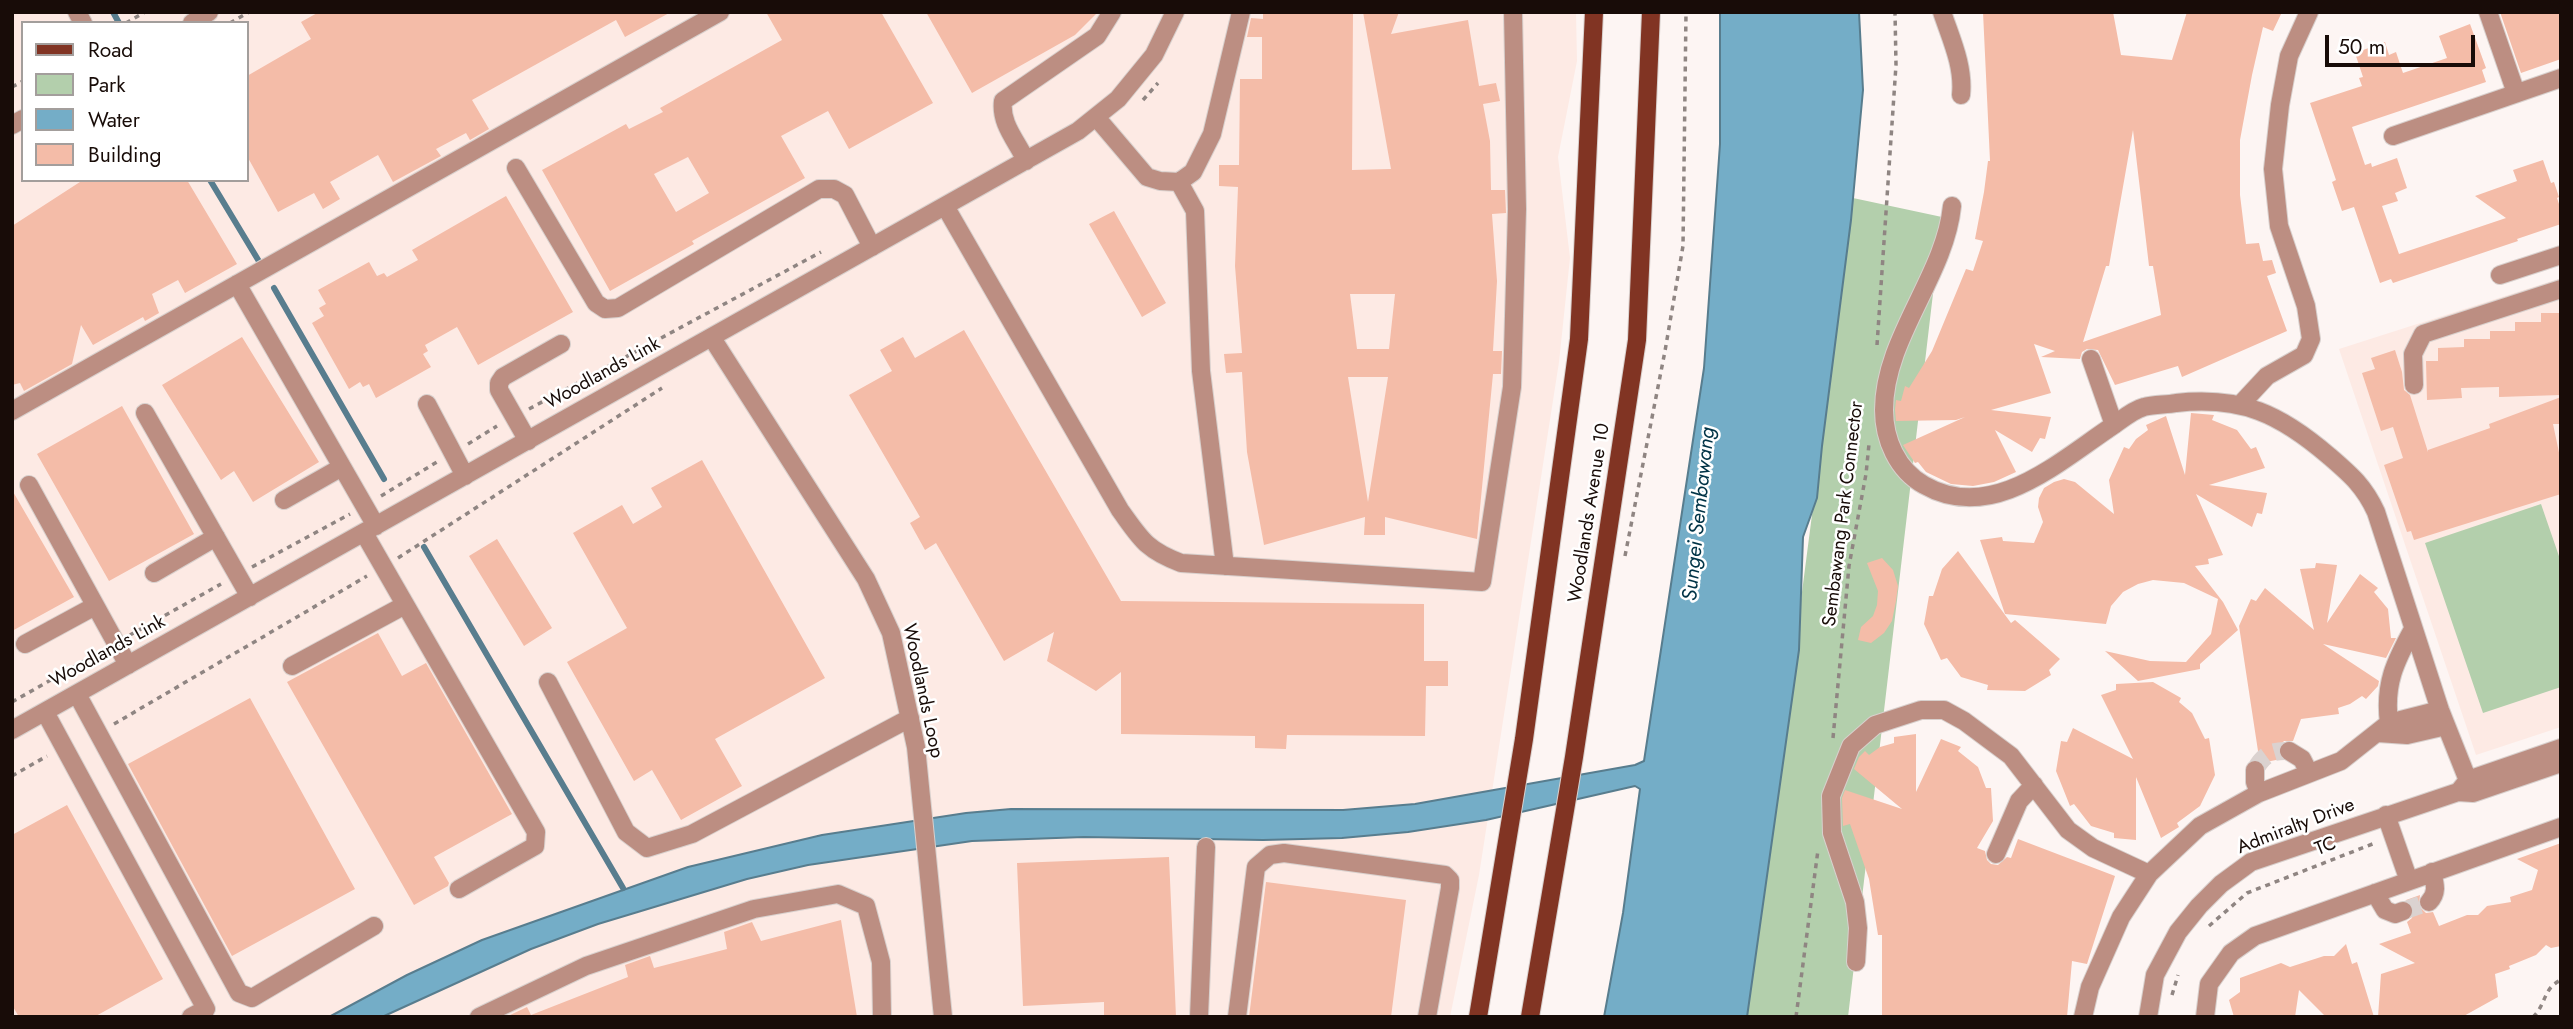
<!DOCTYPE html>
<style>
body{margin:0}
#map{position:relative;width:2573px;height:1029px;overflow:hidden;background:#fdf5f3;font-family:Jost,sans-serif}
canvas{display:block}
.frame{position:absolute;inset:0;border:14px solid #180c08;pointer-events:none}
.legend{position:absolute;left:21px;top:21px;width:228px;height:161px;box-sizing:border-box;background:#fff;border:2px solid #a39e9c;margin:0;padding:9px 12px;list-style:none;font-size:21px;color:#180c08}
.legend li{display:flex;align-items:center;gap:14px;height:35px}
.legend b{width:35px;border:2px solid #a39e9c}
.scale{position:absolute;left:2325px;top:35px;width:150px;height:32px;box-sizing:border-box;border:4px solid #180c08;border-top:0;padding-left:9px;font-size:21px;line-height:24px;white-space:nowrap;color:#180c08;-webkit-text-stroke:5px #fff;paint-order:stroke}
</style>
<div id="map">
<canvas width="2573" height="1029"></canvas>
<div class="frame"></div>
<ul class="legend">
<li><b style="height:9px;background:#813423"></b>Road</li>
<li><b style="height:19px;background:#b3cfac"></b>Park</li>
<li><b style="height:19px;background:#74adc7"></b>Water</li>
<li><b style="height:19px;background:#f4bca8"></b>Building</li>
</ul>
<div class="scale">50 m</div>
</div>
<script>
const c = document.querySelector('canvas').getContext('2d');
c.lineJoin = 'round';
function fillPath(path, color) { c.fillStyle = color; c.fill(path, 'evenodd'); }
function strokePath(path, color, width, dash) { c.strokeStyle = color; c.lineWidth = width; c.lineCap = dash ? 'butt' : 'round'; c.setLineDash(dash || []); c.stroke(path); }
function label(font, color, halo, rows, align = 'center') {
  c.font = font + ' Jost,sans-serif'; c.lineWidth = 5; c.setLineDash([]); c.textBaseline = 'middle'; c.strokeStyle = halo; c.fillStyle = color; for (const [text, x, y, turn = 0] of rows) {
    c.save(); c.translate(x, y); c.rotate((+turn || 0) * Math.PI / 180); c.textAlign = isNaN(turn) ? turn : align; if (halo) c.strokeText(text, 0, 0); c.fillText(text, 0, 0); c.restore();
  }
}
fillPath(new Path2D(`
 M12,12H1576L1577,61L1558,157L1570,258L1559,362L1479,875L1450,1017H12ZM23,23H247V180H23Z
 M2561,278V727L2476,755L2339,349Z`), '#fdeae4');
fillPath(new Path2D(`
 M1853,198L1942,217L1848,1017H1747Z
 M2541,504L2561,562V687L2483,713L2425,543Z`), '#b3cfac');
const water = new Path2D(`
 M1720,12H1859L1863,90L1851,220L1822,446L1817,498L1803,537L1799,650L1747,1017H1604L1623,913L1640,789L1635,786L1486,820L1408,832L1342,838L1263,840L1084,837L972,841L808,865L747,879L598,924L531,949L382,1017H329L407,975L482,940L688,867L822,835L966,813L1011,809L1343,810L1415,804L1635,765L1644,761L1704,368L1720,144Z`);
fillPath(water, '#74adc7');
strokePath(water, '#587d8e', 2);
strokePath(new Path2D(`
 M113,12L119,23
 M210,180L260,263
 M274,288L384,479
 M424,547L623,888`), '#587d8e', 6);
fillPath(new Path2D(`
 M319,12H671L625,37L616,20L472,100L489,129L470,140L466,133L436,149L441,156L393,182L378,155L330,182L340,199L323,209L314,193L278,212L247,156V76L311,39L301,22Z
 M766,12H881L933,103L849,149L828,111L781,136L805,178L692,241L694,244L610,291L542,170L626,124L629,129L663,112L660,108L782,40ZM688,157L709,193L676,212L654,174Z
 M926,12H1098L1075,35L972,93Z
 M1263,12H1353L1352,170L1391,169L1363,12H1399L1391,34L1468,20L1479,86L1496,83L1500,101L1483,104L1490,141L1491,190H1505L1506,213L1492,214L1497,281L1493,351H1502L1501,374H1493L1477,539L1385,517V535H1364L1365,517L1264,545L1247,452L1242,372L1226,373L1224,354L1242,353L1235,266L1238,187L1219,186V165H1239L1240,79H1262V37H1247L1251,18L1263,19ZM1350,294H1395L1389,349H1357ZM1348,377H1388L1368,502Z
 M1983,12H2113L2121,55L2172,60L2187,12H2282L2273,31L2263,27L2252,75L2240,140V195L2246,244L2259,243L2263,261L2272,260L2276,273L2267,276L2287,331L2182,377L2178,366L2115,385L2098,350L2087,349L2082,352L2080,359L2041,357L2055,351L2034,344L2051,393L1991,410L2051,417L2045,439L2040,438L2032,452L1995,430L2016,472L1994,482L1973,486L1951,484L1926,472L1918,462L1915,463L1903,445L1965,417L1956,420L1896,421L1895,410L1896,400L1901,401L1905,386L1909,388L1932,351L1966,269L1973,271L1983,241L1975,239L1984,192L1988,161H1990ZM2133,130L2149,266H2153L2161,315L2083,342L2106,266H2109Z
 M2500,12H2561V59L2521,73Z
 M2470,24L2486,68L2482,70L2486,82L2352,127L2365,165L2371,163L2372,167L2397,158L2407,188L2395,193L2398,201L2382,206L2399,254L2506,218L2475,196L2517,181L2513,170L2543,160L2551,183L2554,182L2559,197L2557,198L2561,210V224L2517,239L2518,241L2393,283L2391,279L2380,283L2354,207L2342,211L2332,182L2336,180L2310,103L2362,86L2359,78L2363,77L2355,53L2385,42L2389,55L2396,52L2403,73L2447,58L2439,36Z
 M83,180H187L237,264L185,293L178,280L152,294L159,313L145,321L143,317L93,345L81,325L72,364L24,391L20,383L12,385V226Z
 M506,196L573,312L478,365L457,327L425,345L428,351L423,354L431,367L376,398L369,384L363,387L360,382L349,389L312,323L324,316L319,308L326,304L318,290L369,262L377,276L384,273L387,277L418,260L412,250Z
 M1114,211L1166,303L1142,317L1089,224Z
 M2541,313H2561V395L2499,397V387L2461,388L2462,398L2427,400L2426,361H2438V348L2464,347V339H2490V331H2515V322H2541Z
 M964,330L1121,601L1424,604V661H1448V686H1426L1425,736L1287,735L1286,749L1255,748V736L1121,734V672L1096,691L1047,661L1054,632L1004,661L936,543L925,550L910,523L920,517L849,395L892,371L880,350L903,337L915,358Z
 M242,337L319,462L253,502L234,471L221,480L162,385Z
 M2395,350L2402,372L2404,390L2410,395L2428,452V450L2490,428L2489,424L2561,397V424H2553L2561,462V494L2414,540L2411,531L2407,532L2384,465L2403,458L2393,427L2381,431L2362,373L2375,369L2371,358Z
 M122,406L194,534L109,581L37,454Z
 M2191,413L2214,415L2212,420L2237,430L2251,449L2256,447L2265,468L2209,485L2267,493L2262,514L2257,513L2252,527L2196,494L2223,555L2208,559L2209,564L2195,566L2223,602L2238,630L2200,664V669L2138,681L2105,651L2150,661L2186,662L2211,634L2218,599L2184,583L2153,580L2138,584L2123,592L2111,606L2106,624L2005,614L1980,540L2002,537L2003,541L2034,543L2043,522L2038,507L2039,498L2044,488L2054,482L2064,479L2075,482L2114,514L2109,480L2124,447L2129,449L2136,439L2148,430L2146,425L2166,416L2185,475Z
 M702,460L825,678L715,739L742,786L681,820L652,770L634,781L567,662L627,628L573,533L622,505L633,524L662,507L651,488Z
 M12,490L74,597L12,631Z
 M497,539L552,628L524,646L469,556Z
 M1958,551L2011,623L2015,620L2060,659L2049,670L2051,675L2025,691L1987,690L1988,685L1961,677L1947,658L1941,660L1924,624L1929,596H1933L1942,569Z
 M1882,558L1893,570L1898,586L1896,601L1892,621L1884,633L1871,643L1858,640L1861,627L1873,616L1877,605L1878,591L1867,563Z
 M2316,563L2337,565L2327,623L2360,574L2378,588L2374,592L2388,609L2391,638H2396L2386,658L2323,644L2379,681L2378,686L2366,699L2362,696L2350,704L2338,708L2339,714L2301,719L2293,741H2284L2279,746L2278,751L2281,759L2266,762L2258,751L2239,626L2251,599L2256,601L2265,588L2314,630L2300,569L2315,568Z
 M378,633L402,676L426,663L512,814L434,857L449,883L448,886L414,905L287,682Z
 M2153,682L2181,698L2179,702L2192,713L2205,739L2209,738L2215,775L2200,806L2177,823L2179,827L2161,838L2136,777V840L2114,838V833L2091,826L2074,804L2070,806L2056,771L2061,741L2067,742L2073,728L2133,759L2101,695L2116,690V684Z
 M250,698L355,889L232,956L128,764Z
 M1916,734V792L1941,739L1961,747L1958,751L1978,767L1986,788H1991L1993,821L1977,848L1985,851L1987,860L1991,864L1998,865L2007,857L2011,858L2018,839L2115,876L2087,964L2072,961L2067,1017L1882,1016V935H1878L1869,879L1850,824L1843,826L1842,798L1845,790L1902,809L1854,769L1859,757L1865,751L1869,755L1880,747L1894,743V737Z
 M67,805L163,979L94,1017H19L12,1005V835Z
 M2561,843V946L2551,948L2546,945L2536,955L2509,966L2510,969L2495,974L2498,997L2462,1017H2378L2381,974L2415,963L2379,944L2411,933L2407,922L2412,918L2414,908L2406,900L2420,895L2419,906L2426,913L2433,912L2439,926L2467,915H2478L2487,906L2511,902L2510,897L2532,890L2538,870L2517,859Z
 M1169,857L1176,1017H1104V1002L1023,1006L1017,863Z
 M1266,882L1406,900L1391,1017H1249Z
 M841,920L857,1017H506L527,1007L531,1015L628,977L625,965L650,956L654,968L727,949L724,932L752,922L761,941Z
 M2346,944L2352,964L2357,962L2374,1017H2326L2299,990L2295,1017H2234L2229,1000L2240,992V978L2281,963L2290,967L2324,956H2334Z`), '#f4bca8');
strokePath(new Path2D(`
 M2255,770C2263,755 2272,750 2289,751
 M2403,911L2429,902`), '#dbd2d0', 18, [18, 9]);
const minor = new Path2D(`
 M77,12L83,23
 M1942,12C1951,39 1964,66 1961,95
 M2488,12L2516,93
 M192,23L209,12
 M1096,117L1147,177L1160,181L1179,182L1193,172L1212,134L1241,12
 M12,125L23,119
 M2393,136L2561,78
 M1026,161C1017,141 1000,124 1003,101L1097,36L1112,12
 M516,168L596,303L605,309L618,308L819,189H834L845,195L872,247
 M1179,182L1195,211L1201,371L1225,566
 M945,206L1120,510C1141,539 1146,550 1181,563L1482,582L1512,387L1517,209L1513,12
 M1952,206C1945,276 1884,338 1884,410C1884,439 1897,470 1924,485C1990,523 2055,465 2108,429C2119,422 2132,410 2144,407C2154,404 2166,405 2176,403C2242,396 2280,414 2329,456C2351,475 2364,486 2376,512L2440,710L2473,793
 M2500,275L2561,255
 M237,284L376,526
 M712,338L866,579L891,633L916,747L943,1017
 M2091,359L2114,425
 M2414,385L2413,354L2423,334L2561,289
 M427,404L465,476
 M2240,405L2267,376L2304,355L2311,339L2306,306L2279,226L2273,169L2280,105L2289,56L2309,12
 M12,411L720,12
 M145,413L250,597
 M528,441L499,390V383L503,377L561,344
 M29,485L128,665
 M284,500L342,467
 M364,533L536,832L535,846L459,889
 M154,573L216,537
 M25,644L95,606
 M292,666L405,605
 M548,682L626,832L647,848L692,834L910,718
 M77,694L239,993L252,998L374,926
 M45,712L206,1009L191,1017
 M2389,723C2384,684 2395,662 2413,629
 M12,730L1078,131L1118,99L1154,55L1175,12
 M2378,733L2407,735L2446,726
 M2289,751L2302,759L2309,773
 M2255,770V782L2259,793
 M2460,790L2468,780L2561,748
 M2386,815L2409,881
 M1996,854L2019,801L2034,785
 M2375,893L2385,910L2395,914L2403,911
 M2429,902C2438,893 2435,884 2432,872
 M1856,962L1858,928L1855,902L1832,833L1831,796L1851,746L1875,725L1921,710H1944L1964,721L2011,756L2068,830L2093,848L2149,874
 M479,1017L586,966L754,909L838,894L866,906L881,962L882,1017
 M1199,1017L1206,847
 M1237,1017L1256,867L1270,855L1284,853L1445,875L1450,880V888L1427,1017
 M2083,1017L2090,987L2121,917L2149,874L2200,826L2259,793L2341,761L2389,723L2440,710
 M2148,1017L2155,975L2178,932L2199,906L2221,884L2251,862L2458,792L2473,793L2561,763
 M2205,1017L2209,984L2231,953L2255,936L2561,827`);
const major = new Path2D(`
 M1478,1017L1524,739L1579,339L1594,12
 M1530,1017L1574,757L1637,340L1651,12`);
strokePath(minor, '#d8d0cd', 20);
strokePath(major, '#d8d0cd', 20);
strokePath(new Path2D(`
 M126,23L145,12
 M230,23L249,12
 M12,87L23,81
 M1143,100L1158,83
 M1877,345L1896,65L1895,12
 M529,409L821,252
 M468,444L497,426
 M381,496L437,462
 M1625,556L1665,351L1683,246L1686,12
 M398,558L662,388
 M252,567L350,514
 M130,635L221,584
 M12,702L102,651
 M114,724L367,576
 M1833,738L1849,566L1866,474L1869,444
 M12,776L47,756
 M2209,926L2247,893L2375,843
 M2172,995L2178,975
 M1796,1017L1818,850
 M2533,1017C2546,1005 2543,988 2561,980`), '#8f8582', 3.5, [5, 5]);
strokePath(minor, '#bc8e82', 18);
strokePath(major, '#813423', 18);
label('19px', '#180c08', '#fff', [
 ["Woodlands Link",603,374,-29],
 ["Woodlands Avenue 10",1590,513,-81],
 ["Sembawang Park Connector",1844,514,-83],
 ["Woodlands Link",108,652,-29],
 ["Woodlands Loop",922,691,78],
 ["Admiralty Drive",2296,827,-21],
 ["TC",2326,847,-22]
]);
label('italic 21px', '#003346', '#fff', [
 ["Sungei Sembawang",1700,514,-84]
]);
</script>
